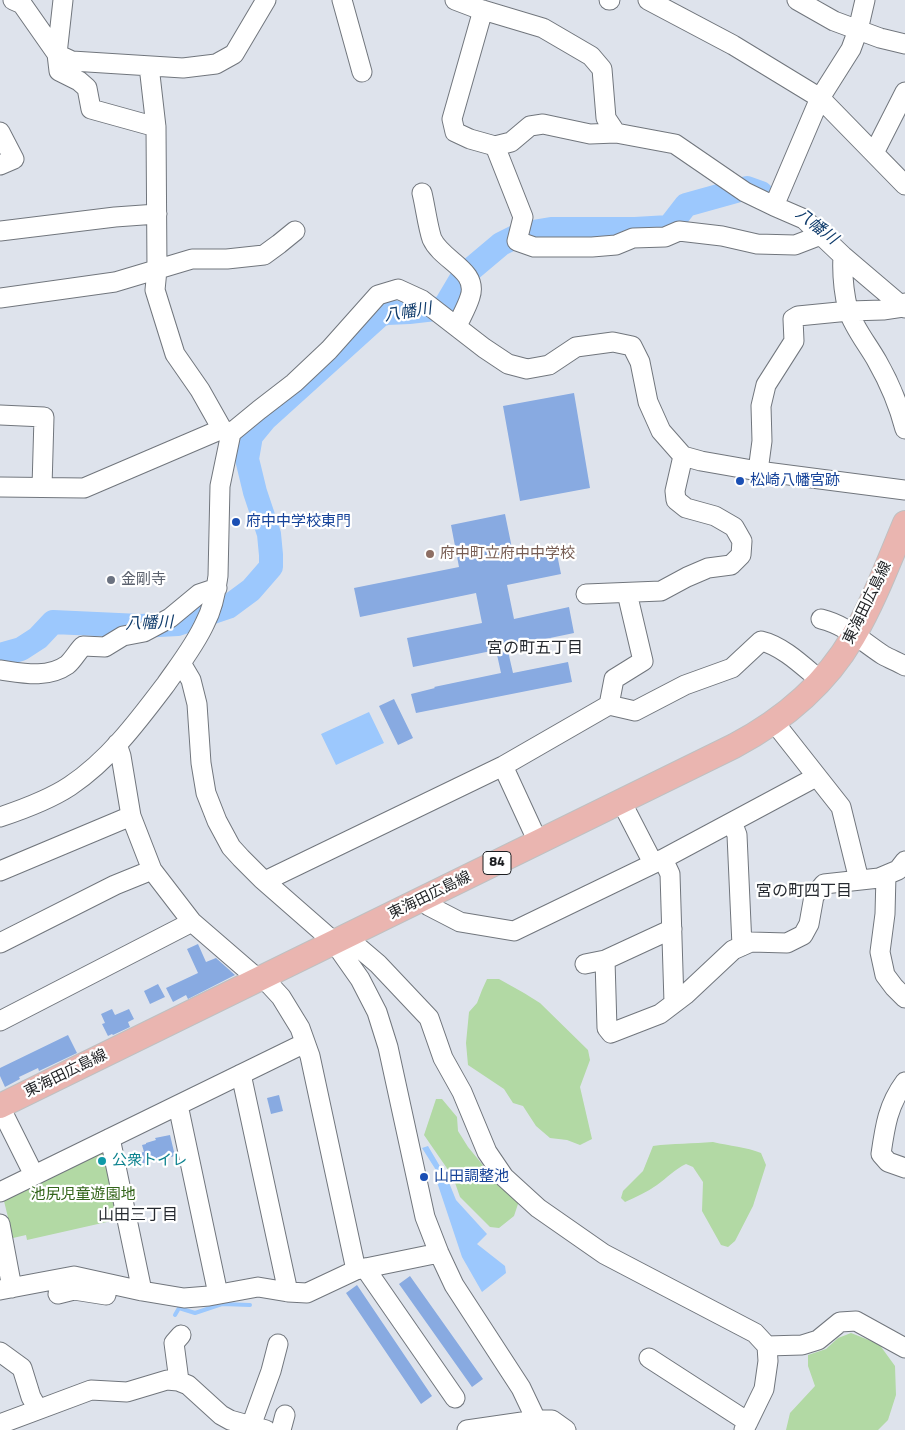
<!DOCTYPE html>
<meta charset="utf-8">
<style>
body{margin:0}
canvas{display:block;background:#dee3ec}
</style>
<canvas width="905" height="1430"></canvas>
<script>
const c = document.querySelector('canvas').getContext('2d');
c.lineJoin = 'round';
function fillPath(path, color) { c.fillStyle = color; c.fill(path, 'evenodd'); }
function strokePath(path, color, width, dash) { c.strokeStyle = color; c.lineWidth = width; c.lineCap = dash ? 'butt' : 'round'; c.setLineDash(dash || []); c.stroke(path); }
function label(font, color, halo, rows, align = 'center') {
  c.font = font + ' "Titillium Web","Noto Sans JP",sans-serif'; c.lineWidth = 4.5; c.setLineDash([]); c.textBaseline = 'middle'; c.strokeStyle = halo; c.fillStyle = color; for (const [text, x, y, turn = 0] of rows) {
    c.save(); c.translate(x, y); c.rotate((+turn || 0) * Math.PI / 180); c.textAlign = isNaN(turn) ? turn : align; if (halo) c.strokeText(text, 0, 0); c.fillText(text, 0, 0); c.restore();
  }
}
fillPath(new Path2D(`
 M487,979H499L524,993L540,1003L588,1050L590,1060L580,1087L592,1139L580,1145L567,1140L550,1138L536,1126L523,1106L513,1103L504,1089L468,1065L466,1043L469,1012L477,1003L482,990Z
 M436,1099H442L457,1117L458,1131L468,1147L491,1175L519,1201L514,1216L499,1228L490,1227L460,1197L453,1177L424,1135Z
 M713,1142C730,1146 746,1147 761,1153L766,1165L753,1206L735,1241L728,1247L721,1245L702,1211L703,1182L693,1167L686,1164C675,1169 667,1178 657,1185C647,1192 636,1197 625,1202L621,1198L623,1191L643,1171L653,1146C673,1143 693,1144 713,1142Z
 M98,1151L107,1156L120,1219L27,1240L26,1235L13,1238L4,1201L6,1197Z
 M851,1333L879,1344L895,1366L896,1395L888,1420L878,1430H786L790,1413L815,1386L808,1366V1355L826,1349L838,1338Z`), '#b2d9a4');
fillPath(new Path2D(`
 M369,712L384,743L336,765L321,734Z
 M428,1146L448,1180L456,1200L487,1234L477,1244L505,1266L506,1273L482,1292L462,1257L437,1182L441,1178L422,1148Z`), '#9cc8fd');
strokePath(new Path2D(`
 M175,1315L179,1308L195,1313L222,1304L250,1305`), '#9cc8fd', 4);
strokePath(new Path2D(`
 M0,655L21,649L38,638L53,622L140,626L178,624L228,607L251,590L271,567V555L269,534L255,492L247,459L251,436L265,419L380,315L387,313L409,312L444,308L463,276L501,244L521,234L551,229H635L669,227L686,205L747,188L761,193`), '#9cc8fd', 24);
fillPath(new Path2D(`
 M574,393L590,488L520,501L503,406Z
 M505,514L514,558L556,549L561,574L507,585L514,619L569,607L574,633L507,647L513,673L568,662L572,682L416,713L411,694L435,688L434,687L501,673L496,650L413,667L407,638L482,623L476,593L360,617L354,588L459,567L451,525Z
 M394,699L413,738L398,745L379,706Z
 M198,944L206,962L216,958L235,975L188,999L186,995L173,1002L166,988L198,973L187,949Z
 M158,984L165,997L150,1004L144,991Z
 M112,1009L115,1015L129,1009L134,1019L128,1022L130,1027L113,1035L112,1034L108,1036L102,1024L105,1023L101,1014Z
 M68,1035L77,1053L39,1071L38,1068L19,1077L20,1079L5,1087L0,1076V1068Z
 M279,1095L283,1111L271,1114L267,1098Z
 M170,1135L175,1156L137,1165L134,1154L144,1152L142,1145L146,1144V1143L156,1140L155,1138Z
 M410,1276L483,1379L472,1387L399,1284Z
 M357,1285L432,1396L421,1404L346,1293Z`), '#88aae1');
const minor = new Path2D(`
 M13,0L22,4L57,54L72,61L183,68L216,64L234,54L266,0
 M63,0L57,54L59,71L79,81L87,88L91,109L156,127
 M342,0L362,72
 M455,0L476,8L543,28L591,56L602,69L606,118L616,133L675,144L745,192L774,206L804,219L843,256L903,307L905,308
 M609,0H610
 M648,0L733,45L820,98L905,185
 M797,0L834,21L880,38L905,44
 M483,10L452,119L455,132L470,139L495,146L511,142L530,126L543,124L590,134L616,133
 M149,66L156,127L157,270L155,290L175,354L200,390L222,429L231,433
 M0,132L14,159L0,165
 M495,146L523,217L517,241L534,247H592L616,245L633,238L665,237L679,231L722,236L757,244L795,245L821,235
 M874,153L905,92
 M422,193C425,205 428,228 432,239C442,261 479,270 470,297C467,307 461,317 457,326
 M774,206L820,98L851,49L858,30L865,0
 M0,231L115,217L157,214
 M843,256C842,273 844,293 848,310C854,328 868,345 877,361C889,382 899,406 905,429
 M0,298L115,282L192,259H227L264,255L279,244L295,231
 M0,415L44,417L42,487
 M758,471L762,441L761,406L766,385L794,341L793,319L798,316L849,311L883,310L903,307L905,303
 M0,487L84,488L222,429
 M586,594L661,591L687,577L708,568L731,565L741,555L742,541L734,527L715,516L686,508L676,500L675,491L683,456
 M821,619C846,625 863,642 883,655C890,659 898,662 905,666
 M181,663L191,680L197,704L201,763L206,793L217,821L231,847L241,858L262,879L334,942L360,979L377,1012L388,1047L425,1217L439,1253L454,1285L521,1388L541,1430
 M0,670C22,673 47,679 67,665C73,660 77,652 83,646L105,647L123,636L144,632L170,618L199,594L217,588
 M609,705L614,679L643,661L627,593
 M774,722L841,807L859,880
 M117,744L121,756L131,816L152,870L192,922L251,973L269,984L281,997L300,1028L310,1056L356,1270
 M503,766L538,842
 M621,801L653,863
 M0,817C24,809 49,800 70,786C109,760 138,721 166,684C180,664 195,645 205,623C213,608 216,592 218,576L220,486L231,433L259,410L294,383L329,350L378,295L398,289L422,300L484,348L508,364L527,369L549,365L576,347L613,342L632,346L640,362L648,402L661,431L683,456L701,461L758,471L905,490
 M732,822L737,835L742,946
 M663,859L670,874L674,1003
 M0,871L131,816
 M886,875L885,914L880,952L885,975L894,987L905,998
 M265,881L503,766L609,705L635,711L685,685L732,668L761,641C783,646 804,667 821,681
 M421,900L429,906L460,922L514,931L663,859L816,777
 M334,942L358,947L378,964L429,1018L443,1058L462,1092L487,1152L504,1177L538,1208L604,1254L755,1333L767,1346L768,1361L764,1389L744,1430
 M0,943L115,885L152,870
 M605,960L607,1028L611,1033L660,1014L685,995L733,950L751,942L787,943L803,935L809,924L814,896L824,884L879,878L898,870L905,861
 M585,964L605,960L672,929
 M0,1021L192,922
 M241,1074L288,1292
 M905,1082C888,1105 885,1126 881,1154L888,1162L905,1168
 M178,1105L218,1294
 M0,1107L34,1175
 M110,1138L142,1291
 M0,1192L305,1043
 M0,1224L12,1288
 M365,1268L455,1398
 M0,1290L74,1276L142,1291L184,1298L209,1296L258,1287L288,1292L307,1293L356,1270L439,1253
 M58,1294L74,1290L106,1295
 M767,1346L802,1345L818,1340L840,1322L856,1321L905,1348
 M0,1352L22,1368L31,1397L38,1409
 M649,1358L748,1422
 M179,1381L174,1343L181,1335
 M0,1424L91,1390L127,1392L167,1380L178,1381L188,1385L221,1415L230,1420L266,1430
 M251,1426L271,1371L278,1344
 M281,1430L285,1415
 M467,1430L536,1420H552L566,1430`);
const major = new Path2D(`
 M0,1106L734,746C783,720 825,685 853,637C874,601 889,561 905,523`);
strokePath(minor, '#71767d', 21);
strokePath(major, '#bfc0c1', 26);
strokePath(minor, '#fff', 19);
strokePath(major, '#eab5b0', 24);
for (const [x, y, r, color] of [
 [740,481,5,"#1a4fb4"],
 [236,522,5,"#1a4fb4"],
 [430,554,5,"#8d6e63"],
 [111,580,5,"#6b7280"],
 [102,1161,5,"#0f9aa8"],
 [424,1177,5,"#1a4fb4"]
]) { const dot = new Path2D(); dot.arc(x, y, r, 0, 2 * Math.PI); c.fillStyle = color; c.fill(dot); strokePath(dot, '#fff', 2); }
for (const [x, y, w] of [
 [497,863,28]
]) { const box = new Path2D(); box.roundRect(x - w / 2, y - 11.5, w, 23, 4); c.fillStyle = '#fff'; c.fill(box); strokePath(box, '#1c1e21', 1); }
label('bold 14px', '#1c1e21', null, [
 ["84",497,863]
]);
label('15px', '#164399', '#fff', [
 ["松崎八幡宮跡",750,481],
 ["府中中学校東門",246,522],
 ["山田調整池",434,1177]
], 'left');
label('15px', '#785e54', '#fff', [
 ["府中町立府中中学校",440,554]
], 'left');
label('15px', '#5b616d', '#fff', [
 ["金剛寺",121,580]
], 'left');
label('15px', '#1c1e21', '#fff', [
 ["東海田広島線",868,603,-64],
 ["東海田広島線",430,896,-26],
 ["東海田広島線",66,1074,-26]
]);
label('15px', '#0d838f', '#fff', [
 ["公衆トイレ",112,1161]
], 'left');
label('15px', '#33651a', '#fff', [
 ["池尻児童遊園地",83,1195]
]);
label('italic 16px', '#103c6c', '#fff', [
 ["八幡川",816,227,38],
 ["八幡川",408,313,-9],
 ["八幡川",149,624,-2]
]);
label('16px', '#262a30', '#fff', [
 ["宮の町五丁目",535,649],
 ["宮の町四丁目",804,892],
 ["山田三丁目",138,1216]
]);
</script>
